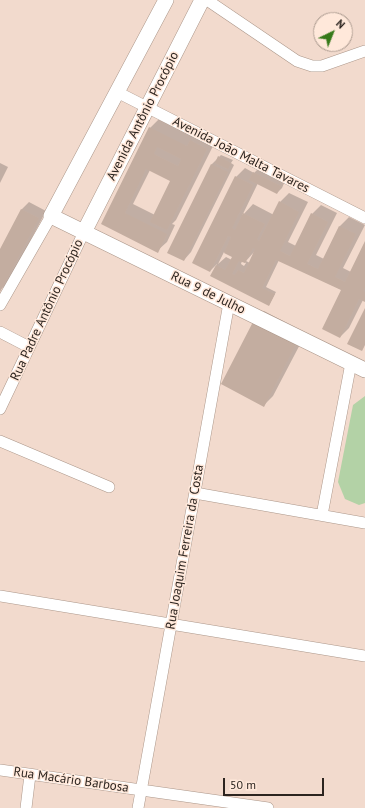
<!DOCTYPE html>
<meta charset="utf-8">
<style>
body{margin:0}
#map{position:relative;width:365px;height:808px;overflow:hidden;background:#f2dacd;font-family:"PT Sans",sans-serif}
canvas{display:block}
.north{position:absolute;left:313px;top:12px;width:40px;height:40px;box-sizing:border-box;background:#ffe8da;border:1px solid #ab9a8f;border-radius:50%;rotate:43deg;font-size:11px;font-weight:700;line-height:16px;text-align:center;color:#2c241f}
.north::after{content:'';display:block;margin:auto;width:14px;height:18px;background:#367919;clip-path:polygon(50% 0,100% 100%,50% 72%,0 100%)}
.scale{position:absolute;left:223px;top:778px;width:101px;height:18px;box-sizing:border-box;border:2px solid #2c241f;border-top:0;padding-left:5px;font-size:12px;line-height:14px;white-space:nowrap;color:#2c241f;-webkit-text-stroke:3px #ffe8da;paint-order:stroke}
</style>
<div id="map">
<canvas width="365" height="808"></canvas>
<div class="north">N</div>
<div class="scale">50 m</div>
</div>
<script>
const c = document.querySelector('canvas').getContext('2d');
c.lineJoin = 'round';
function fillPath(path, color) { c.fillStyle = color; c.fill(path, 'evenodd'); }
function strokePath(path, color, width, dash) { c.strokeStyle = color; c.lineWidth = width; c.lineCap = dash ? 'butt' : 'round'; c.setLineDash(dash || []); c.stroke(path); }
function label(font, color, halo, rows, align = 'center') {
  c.font = font + ' "PT Sans",sans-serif'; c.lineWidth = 3; c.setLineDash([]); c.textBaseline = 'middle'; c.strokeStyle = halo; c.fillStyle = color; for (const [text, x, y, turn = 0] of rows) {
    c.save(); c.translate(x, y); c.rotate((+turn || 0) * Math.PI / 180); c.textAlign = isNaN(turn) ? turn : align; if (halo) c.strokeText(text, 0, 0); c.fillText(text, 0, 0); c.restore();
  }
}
fillPath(new Path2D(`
 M365,396V503L359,505L345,499L338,482L353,405Z`), '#b3d2a6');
fillPath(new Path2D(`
 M159,119L216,140L176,220L172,224L175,225L167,242L157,251L103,224L150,128ZM150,170L171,181L155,215L133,204Z
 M221,155L233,160L231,163L234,165L191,252L184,260L169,252L212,164Z
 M0,163L8,167L0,183Z
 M245,168L254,173L259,168L285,181L282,188L277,193L258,183L242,216L253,204L274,215L280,202L289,193L308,202L288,242L296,246L312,214L321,205L337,213L316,255L324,259L340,226L349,217L365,225L343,268L351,272L365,244V301L363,300L349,328L340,337L342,290L279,260L266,287L276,292L269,305L212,276L217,264L210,271L236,177ZM224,252L233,257L232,260L226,257L218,264ZM254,252L250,263L246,261ZM242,261L246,263L244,266L241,264Z
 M29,202L46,211L8,283L0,290V251L22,209Z
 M264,311L306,333L273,396L264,405L254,320Z`), '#0003');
fillPath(new Path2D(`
 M149,127L187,146L190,140L207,149L167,230L150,222L170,181L146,169L125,213L167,234L158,253L101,224ZM157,147L181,159L178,166L154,154Z
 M218,156L231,163L228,169L215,163Z
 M211,164L228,172L184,261L167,253Z
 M253,172L281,186L277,194L249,180Z
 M235,176L253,185L232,228L235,230L243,213L265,224L257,239L259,241L279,201L299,212L280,251L290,256L311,213L328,222L307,264L318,269L339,226L356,234L335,277L345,282L365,241V288L363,291L365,292V302L359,299L340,338L322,329L341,290L276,260L262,288L275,294L269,306L210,276L216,265L225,270L232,257L224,253L231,237L228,236L210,272L192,263ZM253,248L255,249L244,273L238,270L235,275L232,274L239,261L245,263Z
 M21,209L39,218L0,292V249Z
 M365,308V345L362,351L347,344Z
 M254,320L297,342L264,407L221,384Z`), '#c3ada0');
const street = new Path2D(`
 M207,0L297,61L312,66H322L365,51
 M117,92L365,218
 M0,305L51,216
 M0,332L29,347
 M0,409L84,232
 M0,441L109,487
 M195,493L365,523
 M322,515L351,363
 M0,596L365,656
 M0,770L268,808
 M26,808L30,775
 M138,808L229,303`);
const secondary = new Path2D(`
 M166,0L51,216L365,370
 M84,232L202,0`);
strokePath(street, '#ab9689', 12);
strokePath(secondary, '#ab9689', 16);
strokePath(street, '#fff', 11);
strokePath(secondary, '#fff', 15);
label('13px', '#2c241f', '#ffe8da', [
 ["Avenida Antônio Procópio",143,116,-63],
 ["Avenida João Malta Tavares",241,155,27],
 ["Rua 9 de Julho",208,293,26],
 ["Rua Padre Antônio Procópio",47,310,-65],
 ["Rua Joaquim Ferreira da Costa",185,547,-80],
 ["Rua Macário Barbosa",71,780,8]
]);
</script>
